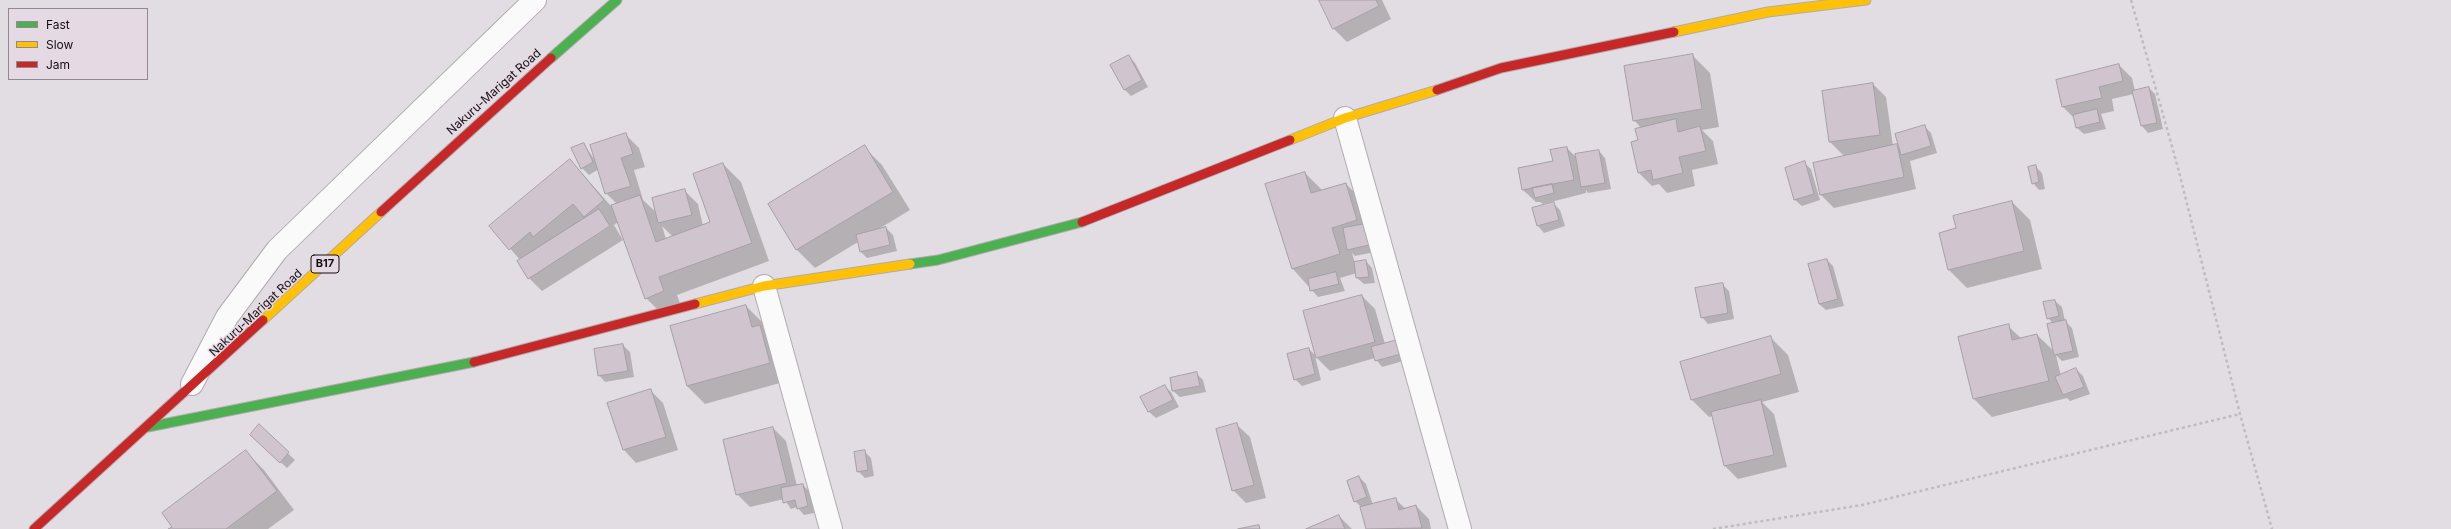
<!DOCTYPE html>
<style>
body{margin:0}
#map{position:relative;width:2451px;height:529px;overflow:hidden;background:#e2dde2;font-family:Inter,sans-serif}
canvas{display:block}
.legend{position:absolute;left:8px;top:8px;width:140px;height:72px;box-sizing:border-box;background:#e5dae4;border:1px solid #918990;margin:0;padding:5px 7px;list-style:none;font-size:12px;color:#130f12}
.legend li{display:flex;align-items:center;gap:8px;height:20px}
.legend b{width:20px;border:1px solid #918990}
</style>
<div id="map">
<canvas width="2451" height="529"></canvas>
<ul class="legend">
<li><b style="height:5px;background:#4caf50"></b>Fast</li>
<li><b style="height:5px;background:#ffc107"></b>Slow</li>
<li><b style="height:5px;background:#c62828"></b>Jam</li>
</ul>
</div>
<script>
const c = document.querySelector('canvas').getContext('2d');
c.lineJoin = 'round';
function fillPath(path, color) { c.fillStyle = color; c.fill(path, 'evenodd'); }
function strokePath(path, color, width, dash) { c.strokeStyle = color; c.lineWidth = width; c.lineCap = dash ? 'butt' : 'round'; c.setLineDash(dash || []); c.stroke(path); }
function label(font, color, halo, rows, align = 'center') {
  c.font = font + ' Inter,sans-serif'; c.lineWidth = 3; c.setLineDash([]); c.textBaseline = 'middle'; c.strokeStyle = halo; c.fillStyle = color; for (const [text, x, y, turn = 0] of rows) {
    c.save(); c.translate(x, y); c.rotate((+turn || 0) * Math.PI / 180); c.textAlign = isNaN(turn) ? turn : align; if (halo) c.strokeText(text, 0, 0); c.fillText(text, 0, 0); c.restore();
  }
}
fillPath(new Path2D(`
 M1320,0H1382L1391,19L1347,42L1334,29Z
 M1692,55L1710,73L1719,127L1702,130L1713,141L1718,164L1692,170L1695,186L1667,193L1659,184L1652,186L1639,173L1633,143L1639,141L1641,128L1634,120Z
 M1129,56L1135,63L1148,87L1131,96L1125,90Z
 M2119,65L2132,78L2135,91L2149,88L2155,94L2163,129L2148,133L2142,126L2134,94L2112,99L2114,111L2101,114L2106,129L2084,134L2077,128L2075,119L2063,107L2057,80Z
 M1873,84L1886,97L1893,146H1896L1901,150L1924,126L1931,133L1937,153L1910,161L1916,189L1834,208L1821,195L1814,164L1856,155H1843L1830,142Z
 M626,135L639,148L645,167L634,170L643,200L657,213L685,191L698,204L703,226L711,223L723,164L741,182L769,261L677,295L682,309L664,316L646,298L618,222L614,225L623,240L542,291L529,278L520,260L491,226L570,160L611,206L617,204L606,193L599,169L589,175L582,168L584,144L594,159ZM662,226L673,237L666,239Z
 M864,147L882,165L910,210L877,230L886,228L893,235L897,251L867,258L861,252L858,242L815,268L797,250L770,204Z
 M1567,148L1577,158L1599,151L1605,158L1611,189L1588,193L1586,190V193L1543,204L1540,202H1536L1523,190Z
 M1804,163L1811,169L1820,200L1802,206L1795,200Z
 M2035,166L2042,173L2045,189L2039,190L2033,183Z
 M1305,173L1323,191L1346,184L1364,202L1375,252L1355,256L1352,253L1355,263L1366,261L1372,268L1375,283L1364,284L1357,278V273L1340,278L1345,291L1318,297L1292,268Z
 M2012,202L2030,220L2042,269L1967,288L1949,270L1958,229Z
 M1553,203L1560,210L1565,226L1544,233L1538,226L1533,209Z
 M1827,260L1833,266L1844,306L1826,310L1819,304Z
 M1722,284L1729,291L1734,319L1708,324L1702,317Z
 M1362,296L1375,309L1385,344L1397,341L1407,360L1382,367L1375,358L1330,371L1315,356L1321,380L1302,386L1295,379L1309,349L1317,357Z
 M2055,301L2062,307L2065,321L2072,328L2079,357L2062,361L2056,355L2061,376L2076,369L2083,376L2090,394L2070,401L2067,398L1992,417L1974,399L2008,326L2022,339L2037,335L2055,352L2054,324L2048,318Z
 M746,306L764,324L787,381L705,404L687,386Z
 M1770,337L1788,355L1799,392L1762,402L1774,414L1787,467L1738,479L1725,466L1713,416L1709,417L1691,399Z
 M623,345L630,352L634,377L605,382L599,375Z
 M1197,374L1203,380L1206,392L1180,397L1173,391Z
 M1164,386L1171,392L1179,407L1156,418L1149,412L1141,398Z
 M650,390L663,403L678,450L636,463L624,450Z
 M1237,425L1250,437L1266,498L1246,503L1233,490Z
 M259,426L295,460L287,468L258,441Z
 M773,428L786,441L797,486L803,485L810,492L814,513L804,515L797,507L791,509L784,499L750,507L737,494Z
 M246,452L264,470L294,510L268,529H170Z
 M865,452L871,458L874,476L865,478L858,471Z
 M1359,477L1366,484L1373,505L1395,499L1406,509L1416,506L1429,519L1431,529H1367L1362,508L1355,501Z
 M1339,516L1352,529H1309Z`), '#0003');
const building = new Path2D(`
 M1319,0H1376L1379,6L1333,29Z
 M1693,54L1702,109L1633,121L1624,66Z
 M1129,55L1142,80L1124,90L1110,65Z
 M2119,64L2123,81L2099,87L2102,98L2062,107L2056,80Z
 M1873,83L1880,135L1829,142L1822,91Z
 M2149,87L2157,123L2141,126L2132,91Z
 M2097,109L2100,122L2076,128L2073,115Z
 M1676,119L1678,132L1700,126L1706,151L1679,157L1683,173L1653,180L1651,170L1638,173L1631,142L1638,140L1635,129Z
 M1925,125L1931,146L1901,155L1895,134Z
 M626,133L633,154L621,158L631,186L605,194L590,145Z
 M584,143L593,162L581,169L571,148Z
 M1897,144L1904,177L1820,195L1813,163Z
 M865,145L893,192L796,250L768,204Z
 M1567,147L1574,180L1522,190L1518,168L1553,161L1550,150Z
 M1599,150L1605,183L1581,187L1575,154Z
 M570,159L604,200L584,217L573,204L533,237L530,232L509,250L489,226Z
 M1805,161L1814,194L1794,200L1785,168Z
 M723,163L752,243L659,277L664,291L645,299L611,205L640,195L656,242L710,222L693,174Z
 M2036,165L2039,182L2032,184L2028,167Z
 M1305,172L1311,193L1346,183L1357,220L1332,228L1340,254L1292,269L1265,184Z
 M1552,184L1554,193L1535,198L1532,188Z
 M685,189L692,215L658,223L652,198Z
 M2012,201L2024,251L1948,270L1939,233L1956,228L1953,216Z
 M1554,202L1559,220L1537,226L1532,208Z
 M599,209L610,226L528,279L517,261Z
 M1365,224L1369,245L1347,250L1343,228Z
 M886,227L890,245L860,252L856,235Z
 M1827,259L1838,299L1819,304L1808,264Z
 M1366,260L1369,277L1356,278L1354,262Z
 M1336,272L1339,284L1310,291L1308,279Z
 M1723,283L1728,313L1701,318L1695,288Z
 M1362,295L1375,342L1316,358L1303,311Z
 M2055,300L2059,316L2047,319L2043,302Z
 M746,305L752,327L760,325L770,363L687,386L670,326Z
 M2066,320L2073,351L2054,355L2047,324Z
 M2009,324L2012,340L2037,334L2049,381L1973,399L1958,337Z
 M1771,336L1781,374L1691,400L1680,362Z
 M1398,340L1401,354L1375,361L1371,347Z
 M623,344L628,371L598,376L594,349Z
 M1309,348L1315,374L1294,380L1287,354Z
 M2076,368L2084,387L2063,395L2055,377Z
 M1197,372L1200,386L1172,391L1170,378Z
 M1165,385L1173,400L1148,412L1140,397Z
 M651,389L666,437L623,450L607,403Z
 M1761,400L1774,455L1724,466L1711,412Z
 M1237,423L1254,485L1232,491L1216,429Z
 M259,424L289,452L280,463L250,435Z
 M773,427L787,483L736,495L723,440Z
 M246,450L277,491L226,529H168L172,527L162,513Z
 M865,450L868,470L857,472L854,452Z
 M1359,476L1367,497L1354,502L1347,481Z
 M803,484L808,506L797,509L795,500L783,503L781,488Z
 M1396,498L1399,510L1416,505L1422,528L1366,529L1360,507Z
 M1339,515L1345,529H1306Z
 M1259,525L1260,529H1238Z`);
fillPath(building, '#d0c4cf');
strokePath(building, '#a5a0a4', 1);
const street = new Path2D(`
 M1345,118L1460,529
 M764,286L831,529
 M192,384L227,317L277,250L535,0`);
const fast = new Path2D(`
 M551,58L617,0
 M910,264L938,260L1082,222
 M148,427L474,362`);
const slow = new Path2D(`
 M1674,32L1768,12L1866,0
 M1290,140L1345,118L1437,90
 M695,304L764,286L910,264
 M263,320L381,212`);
const jam = new Path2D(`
 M1437,90L1501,68L1674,32
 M381,212L551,58
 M1082,222L1290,140
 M474,362L695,304
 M34,529L263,320`);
strokePath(street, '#afabaf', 24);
strokePath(fast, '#afabaf', 11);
strokePath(slow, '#afabaf', 11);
strokePath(jam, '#afabaf', 11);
strokePath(new Path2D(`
 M2131,0L2178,168L2240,414L2272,529
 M1713,529L1862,505L2240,414`), '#bebcbe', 2.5, [3, 3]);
strokePath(street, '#fbfafb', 22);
strokePath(fast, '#4caf50', 9);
strokePath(slow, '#ffc107', 9);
strokePath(jam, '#c62828', 9);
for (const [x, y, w] of [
 [325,264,28]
]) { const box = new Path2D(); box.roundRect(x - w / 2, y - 9, w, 18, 3); c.fillStyle = '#e5dae4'; c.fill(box); strokePath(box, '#130f12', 1); }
label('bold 11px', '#130f12', null, [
 ["B17",325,264]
]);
label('12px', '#130f12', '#e5dae4', [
 ["Nakuru-Marigat Road",494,92,-42],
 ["Nakuru-Marigat Road",256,313,-43]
]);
</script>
